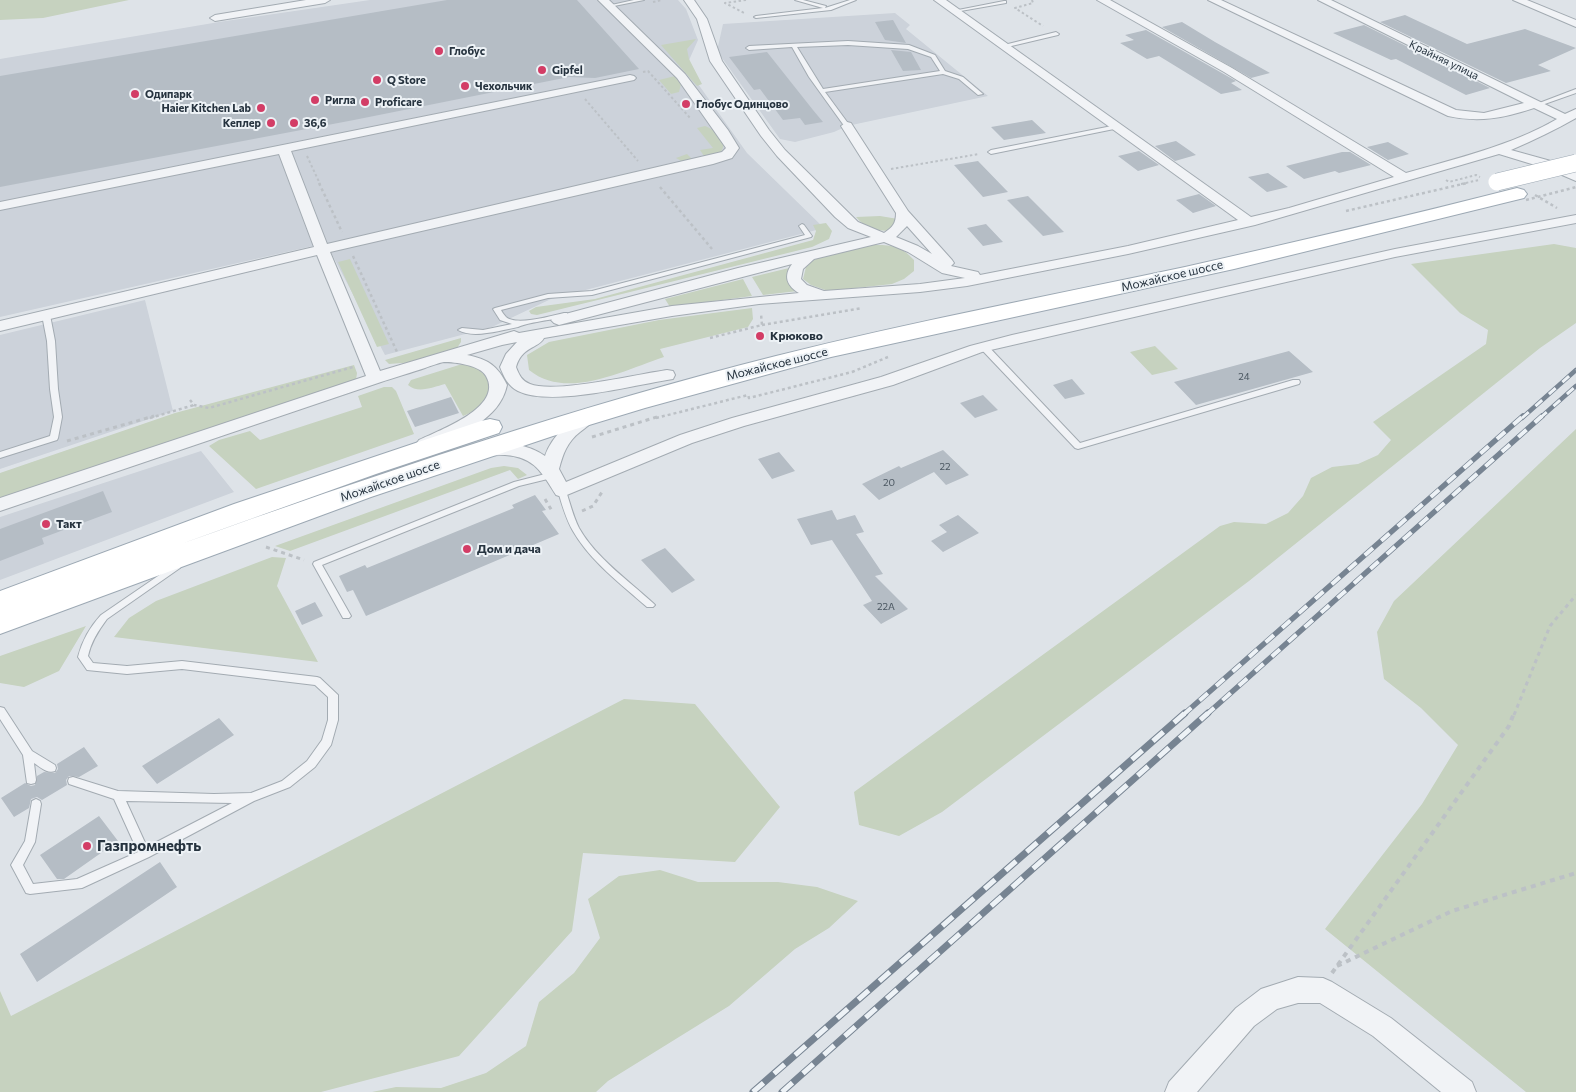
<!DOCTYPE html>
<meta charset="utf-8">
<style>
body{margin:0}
canvas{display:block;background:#dee3e8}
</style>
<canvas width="1576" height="1092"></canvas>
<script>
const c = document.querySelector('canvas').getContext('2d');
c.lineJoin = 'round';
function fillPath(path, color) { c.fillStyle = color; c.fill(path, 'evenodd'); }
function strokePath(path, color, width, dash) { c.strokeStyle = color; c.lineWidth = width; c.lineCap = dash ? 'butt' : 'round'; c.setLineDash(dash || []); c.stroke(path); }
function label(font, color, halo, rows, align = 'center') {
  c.font = font + ' Commissioner,sans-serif'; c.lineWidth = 4; c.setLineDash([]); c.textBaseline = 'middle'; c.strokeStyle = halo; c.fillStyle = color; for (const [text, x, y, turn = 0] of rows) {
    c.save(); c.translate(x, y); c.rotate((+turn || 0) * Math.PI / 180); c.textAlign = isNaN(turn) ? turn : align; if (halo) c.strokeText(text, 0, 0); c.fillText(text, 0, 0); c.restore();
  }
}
fillPath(new Path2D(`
 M370,0H678L686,9L698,40L686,67L747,153L824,228L551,299L492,327L385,355L326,243L0,317V59L219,22Z
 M895,13L910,25L906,29L988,96L847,126L834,132L795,142L780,139L717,51L723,24Z
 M145,300L173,411L0,469V335Z
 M201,451L234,492L0,580V517Z`), '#ccd2da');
fillPath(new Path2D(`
 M0,0H129L43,18L0,20Z
 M696,39L687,49L689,59L702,84L697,86L661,45Z
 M675,76L681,84L679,92L671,94L659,80Z
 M705,126C715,130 730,142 720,153L683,162L676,158L687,154L692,159L704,156L700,150L713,148L697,128Z
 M880,216L898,219L890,231C876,231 865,228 856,217Z
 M826,223L832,231L829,239L812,247L537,315L531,314L529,311L536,307L595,299L813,240L816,231L813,225Z
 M1554,244L1576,248V323L1540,348L1249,581L942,812L899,836L859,825L854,792L1220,526L1234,522L1266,524L1288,513L1303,496L1311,478L1332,467L1358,464L1378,455L1391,440L1373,422L1486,344L1488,330L1460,313L1411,264Z
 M866,245C887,245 899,243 914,260V271L904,279L892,284L828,291L811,285L803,279L807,263L821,257Z
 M350,259L389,344L377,347L338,262Z
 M789,268L798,291L763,295L752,277Z
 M743,279L752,296L670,307L665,299Z
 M752,308L753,319L748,327L660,349L664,357C624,370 567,401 529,370L527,355L549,342L659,320Z
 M461,338V342L457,348L415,362L389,364L385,360Z
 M1155,346L1178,369L1152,375L1130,352Z
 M476,364L491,378C488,398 483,408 463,416L445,384C433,387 418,394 408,385L411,380L459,365Z
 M354,365L357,373L356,380L0,502V473L175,413Z
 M384,387H392L396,391L414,434L256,489L209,446L219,440L250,431L260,440L362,407L358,396Z
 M1576,429V1092H1526L1325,929L1422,804L1458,745L1421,708L1384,679L1377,632L1394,601Z
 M504,466L518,468L527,475L518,479L510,470L290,551L275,546L491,468Z
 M272,557L286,558L277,586L318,662L114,637L129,618L156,601Z
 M86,626L59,671L24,687L0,683V656Z
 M624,699L695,704L780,807L735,862L583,853L572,931L459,1056L321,1092H0V991L11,1016Z
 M660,870L698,882H778L817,887L858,901L829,928L795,949L729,1006L608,1081L596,1092H372L396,1087L441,1088L486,1073L526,1046L539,1002L574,973L600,938L588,899L619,876Z`), '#c6d2bf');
fillPath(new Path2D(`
 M447,0H577L639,69L595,78L569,77L354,120L0,187V76Z
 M1405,15L1467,44L1525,29L1576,48L1538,65L1551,71L1506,83L1380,22Z
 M893,20L906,43L885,40L875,22Z
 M1182,22L1215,42L1270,73L1251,78L1162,27Z
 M1364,25L1490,88L1466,95L1396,59L1391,60L1333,33Z
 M1146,30L1236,81L1231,83L1242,90L1221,94L1159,56L1147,59L1120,43L1134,40L1125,35Z
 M891,50L911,52L921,70L903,71Z
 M767,52L813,110L823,122L805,125L800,118L783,120L760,89L754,90L729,57Z
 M1032,120L1046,133L1004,140L991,127Z
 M1176,141L1196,155L1175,161L1155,146Z
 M1388,142L1409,154L1388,160L1367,147Z
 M1139,151L1159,165L1138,171L1118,156Z
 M1342,152H1350L1371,165L1339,173L1335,171L1304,179L1286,166Z
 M978,161L1008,192L983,197L954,165Z
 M1268,173L1288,187L1267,192L1248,177Z
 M1199,194L1216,206L1193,213L1176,200Z
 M1028,196L1064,232L1043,236L1007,200Z
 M986,224L1003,242L983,246L967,228Z
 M1289,351L1313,372L1196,405L1174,382Z
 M1072,379L1085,394L1065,399L1053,385Z
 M983,395L998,410L975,418L960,403Z
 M451,397L459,413L415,427L407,411Z
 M943,450L969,475L946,485L934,472L879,500L862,484L899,466L901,468Z
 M779,452L795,471L772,479L758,459Z
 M103,491L112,512L42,538L44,544L0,561V529Z
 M535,495L546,510L542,511L559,534L366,616L353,590L347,592L339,576L365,565L367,568L514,508L512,505Z
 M832,510L837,520L855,515L864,532L856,534L883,574L875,576L908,609L881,624L863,605L872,601L832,540L811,545L797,519Z
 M958,515L979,533L943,552L931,541L947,532L939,525Z
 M665,548L695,580L672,593L641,560Z
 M315,602L323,616L302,625L295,611Z
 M219,718L234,735L157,784L142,766Z
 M84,747L98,766L79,777L69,776L66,780L67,785L42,800L37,797L31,799L29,808L14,817L1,798L25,783L31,786L35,785L37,776L44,772L55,773L58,769L57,764Z
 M99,816L118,841L64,879H57L40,855Z
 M160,862L177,887L37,982L20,954Z`), '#b5bdc5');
const lane = new Path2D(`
 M634,0H644L609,7L607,6Z
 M795,0H803L826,6L825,8L850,0H856L831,10L756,18L754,17L756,16L823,8Z
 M1004,1H1006V3L955,12L953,11Z
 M1056,32L1059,34L1058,35L1003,48L1000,46Z
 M848,41L909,45L935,55L945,71L963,77L983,94L978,95L959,79L943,74L825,92L850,126L847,128L845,127L809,77L792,47L749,50L746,48L749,46ZM848,45L908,49L931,57L940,71L823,89L797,47Z
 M1576,89V93L1539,106L1534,105Z
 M1117,125L1120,127L1119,128L991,154L988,152L991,150Z
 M802,224L804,225L812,236L811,237L592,295L548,298L501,310C502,312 504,315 506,317C516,326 551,316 564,313H567V317C554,319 526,323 518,327C502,330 473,339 458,330L462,328L483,330L512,324L500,320L493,309L495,308L548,294L592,291L805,235L799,226Z
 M43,313H46L50,315L55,341L58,389L62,417L58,438L57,440L0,458V452L50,436L54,417L50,389L47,341L42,315Z
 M981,345H987L1080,443L1293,380H1299L1300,382L1299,384L1078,449L1075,448L981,349Z
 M553,472L557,475L556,477L519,486L322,565L351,616L349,618H343L313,564L314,562L514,482Z
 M562,488L566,491C570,503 573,516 579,528C596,558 628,580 653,603L655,605L653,607H647C621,584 591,562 573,531C566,519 562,505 558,491Z
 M177,563L180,564L181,566L180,568L107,619C98,631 91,642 88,656L93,663L127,666L182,661L317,677L320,678L338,695V720L331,745L315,767L290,787L254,801L149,857L82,888L30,894L26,893L11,865L25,841L32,801L36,799L40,801L41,804L35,842L23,865L33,884L77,879L138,852L114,799L69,784L68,781L69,778L73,777L118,791L214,794L251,793L282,781L307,761L322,740L328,720V697L315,685L182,669L127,674L87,670L78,657C82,641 90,627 101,615ZM126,801L232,803L147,847Z
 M0,707L4,708L32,751L55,765L56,768L55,771C47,774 40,767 34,763L36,780L35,783L31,784L27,783L23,755L0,719Z`);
const street = new Path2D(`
 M306,0H330L325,3L215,21L210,18L215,15Z
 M598,0H609L685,74L728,130L739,148L732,158L713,164L330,252L380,371L514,331L519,333L672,306L799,293C787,286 783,276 792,264L559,325L554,323L551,320L554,317L738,268L871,237L848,228L835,217L777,156L761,136L710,61L697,19L684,0H694L707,19L722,61L769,130L785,150L858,222L884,233C893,227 896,223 896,213L841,126L847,122L851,123L908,211L952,260L954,263L951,266L978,272L980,275L1128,246L1238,220L934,0H946L1251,217L1289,208L1394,177L1224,72L1097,0H1110L1232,68L1406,173C1458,158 1510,146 1557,119L1534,108C1504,118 1479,123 1448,116L1208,0H1221L1456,110L1484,113L1524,103L1318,0H1331L1565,114L1576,109V118C1555,130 1534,140 1511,150L1558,163L1576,172V181L1548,169L1499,154L1255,225L1128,254L967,286L920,292L759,304L672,316L544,338C538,349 522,346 516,367C519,375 522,381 530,384C554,394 638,374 667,370L673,371L675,375L673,379L667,380C630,386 551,407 518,391C508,386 504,377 500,367L506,354L517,342L502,345L467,355C488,359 498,366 507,385C500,420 460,434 431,448L425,450L419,448L416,444L419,440C440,430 504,407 486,376C480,365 455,362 444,362C438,363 431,366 425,368C410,373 396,377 381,382L0,511V498L366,376L317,255L0,331V321L314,247L279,154L0,210V202L630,75L634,76L636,78L634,80L291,151L327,244L722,152L726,148L677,78ZM907,226L932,254L918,246L896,237ZM884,242L908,252L942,273L965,278L920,284L824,291L807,285L801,279L803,269L814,259Z
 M1513,0H1527L1576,20V27Z
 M1576,215V223L1395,257L982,352L893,385L744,426L692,443L562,497L556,495C542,473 535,457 505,455C497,455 489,456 481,454L478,450L481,446C501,440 528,444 545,456C550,440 576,407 595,412L597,416C593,423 586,427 580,432C567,442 563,454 559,469L566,482L680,435L732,418L881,377L970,346L1012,335L1395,249Z
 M1298,977L1323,978L1332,982L1391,1018L1472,1082L1476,1092H1441L1373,1036L1320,1003H1298L1277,1009L1254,1026L1197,1092H1165L1169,1082L1236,1008L1261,989Z`);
const primary = new Path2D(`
 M1517,188L1524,190L1527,194L1524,198L1234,269L831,357L645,408L553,436L371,497L0,634V591L234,504L481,421L490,419L499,421L502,427L499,433L376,474L178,545C375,475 573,407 776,356C911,322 1048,296 1185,267C1296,242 1407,216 1517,188Z`);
strokePath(lane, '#a3abb2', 2);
strokePath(street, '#a3abb2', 2);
strokePath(primary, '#9da9b4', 2);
strokePath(new Path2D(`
 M746,0L725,3L746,14
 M1032,0L1033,3L1015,8L1043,26
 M653,2L662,0
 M643,72L648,71L691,119
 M585,99L638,161
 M307,156L320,184
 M891,169L979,154
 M1446,180L1449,182L1476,175L1480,177
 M1461,184L1479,180`), '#bcc1c6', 2, [2.5, 2.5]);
strokePath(new Path2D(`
 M319,183L342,232
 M660,187L712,249
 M1535,195L1557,208
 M1346,211L1467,183
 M353,256L398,354
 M762,325L862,308
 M710,338L762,325L761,314
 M852,372L888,357
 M190,400L194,405L209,408L353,367
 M150,418L194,405
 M656,418L748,395L749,398L852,372`), '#bcc1c6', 2.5, [3, 3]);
strokePath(new Path2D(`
 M592,437L660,416
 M67,441L154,416
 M545,499L552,511
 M582,511L593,506L602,492
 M266,547L304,560
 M1514,715L1550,626L1576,595`), '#bcc1c6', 3, [4, 4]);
strokePath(new Path2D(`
 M1337,966L1452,911L1576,873
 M1332,973L1509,726L1514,713`), '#bcc1c6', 4, [5, 5]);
fillPath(lane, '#f1f3f6');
fillPath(street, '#f1f3f6');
fillPath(primary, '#fff');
const railFar2 = new Path2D(`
 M1522,418L1576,370
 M1540,418L1576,386`);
const railFar1 = new Path2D(`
 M1183,715L1523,416
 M1206,715L1542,416`);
const rail = new Path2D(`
 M753,1092L1185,713
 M782,1092L1208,713`);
strokePath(railFar2, '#778492', 4.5);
strokePath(railFar1, '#778492', 5.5);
strokePath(rail, '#778492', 7);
strokePath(railFar2, '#edf2f6', 3, [9]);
strokePath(railFar1, '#edf2f6', 4, [11]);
strokePath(rail, '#edf2f6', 5, [14]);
const primaryBridge = new Path2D(`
 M1497,182L1576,163`);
strokePath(primaryBridge, '#9da9b4', 18, []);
strokePath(new Path2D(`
 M1526,200L1576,187`), '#bcc1c6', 2.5, [3, 3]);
strokePath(primaryBridge, '#fff', 17);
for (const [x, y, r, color] of [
 [439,51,5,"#d33d66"],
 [542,70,5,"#d33d66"],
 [377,80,5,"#d33d66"],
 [465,86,5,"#d33d66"],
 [135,94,5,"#d33d66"],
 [315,100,5,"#d33d66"],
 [365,102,5,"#d33d66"],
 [686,104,5,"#d33d66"],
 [261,108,5,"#d33d66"],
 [271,123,5,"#d33d66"],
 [294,123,5,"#d33d66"],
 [760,336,5,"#d33d66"],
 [46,524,5,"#d33d66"],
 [467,549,5,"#d33d66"],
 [87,846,5,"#d33d66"]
]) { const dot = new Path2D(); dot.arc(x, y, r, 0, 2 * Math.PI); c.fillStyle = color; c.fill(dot); strokePath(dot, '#edf2f6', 2); }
label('10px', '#4a5660', null, [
 ["24",1244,377],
 ["22",945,467],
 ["20",889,483],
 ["22А",886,607]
]);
label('bold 11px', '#26333f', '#edf2f6', [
 ["Глобус",449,51],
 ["Gipfel",552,70],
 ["Q Store",387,80],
 ["Чехольчик",475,86],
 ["Одипарк",145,94],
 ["Ригла",325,100],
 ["Proficare",375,102],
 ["Глобус Одинцово",696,104],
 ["Haier Kitchen Lab",251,108,"right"],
 ["Кеплер",261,123,"right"],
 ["36,6",304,123]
], 'left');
label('11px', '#26333f', '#edf2f6', [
 ["Крайняя улица",1444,60,26]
]);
label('12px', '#26333f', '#edf2f6', [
 ["Можайское шоссе",1172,276,-13],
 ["Можайское шоссе",777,364,-14],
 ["Можайское шоссе",390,481,-19]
]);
label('bold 12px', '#26333f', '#edf2f6', [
 ["Крюково",770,336],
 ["Такт",56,524],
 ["Дом и дача",477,549]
], 'left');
label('bold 15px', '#26333f', '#edf2f6', [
 ["Газпромнефть",97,846]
], 'left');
</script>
